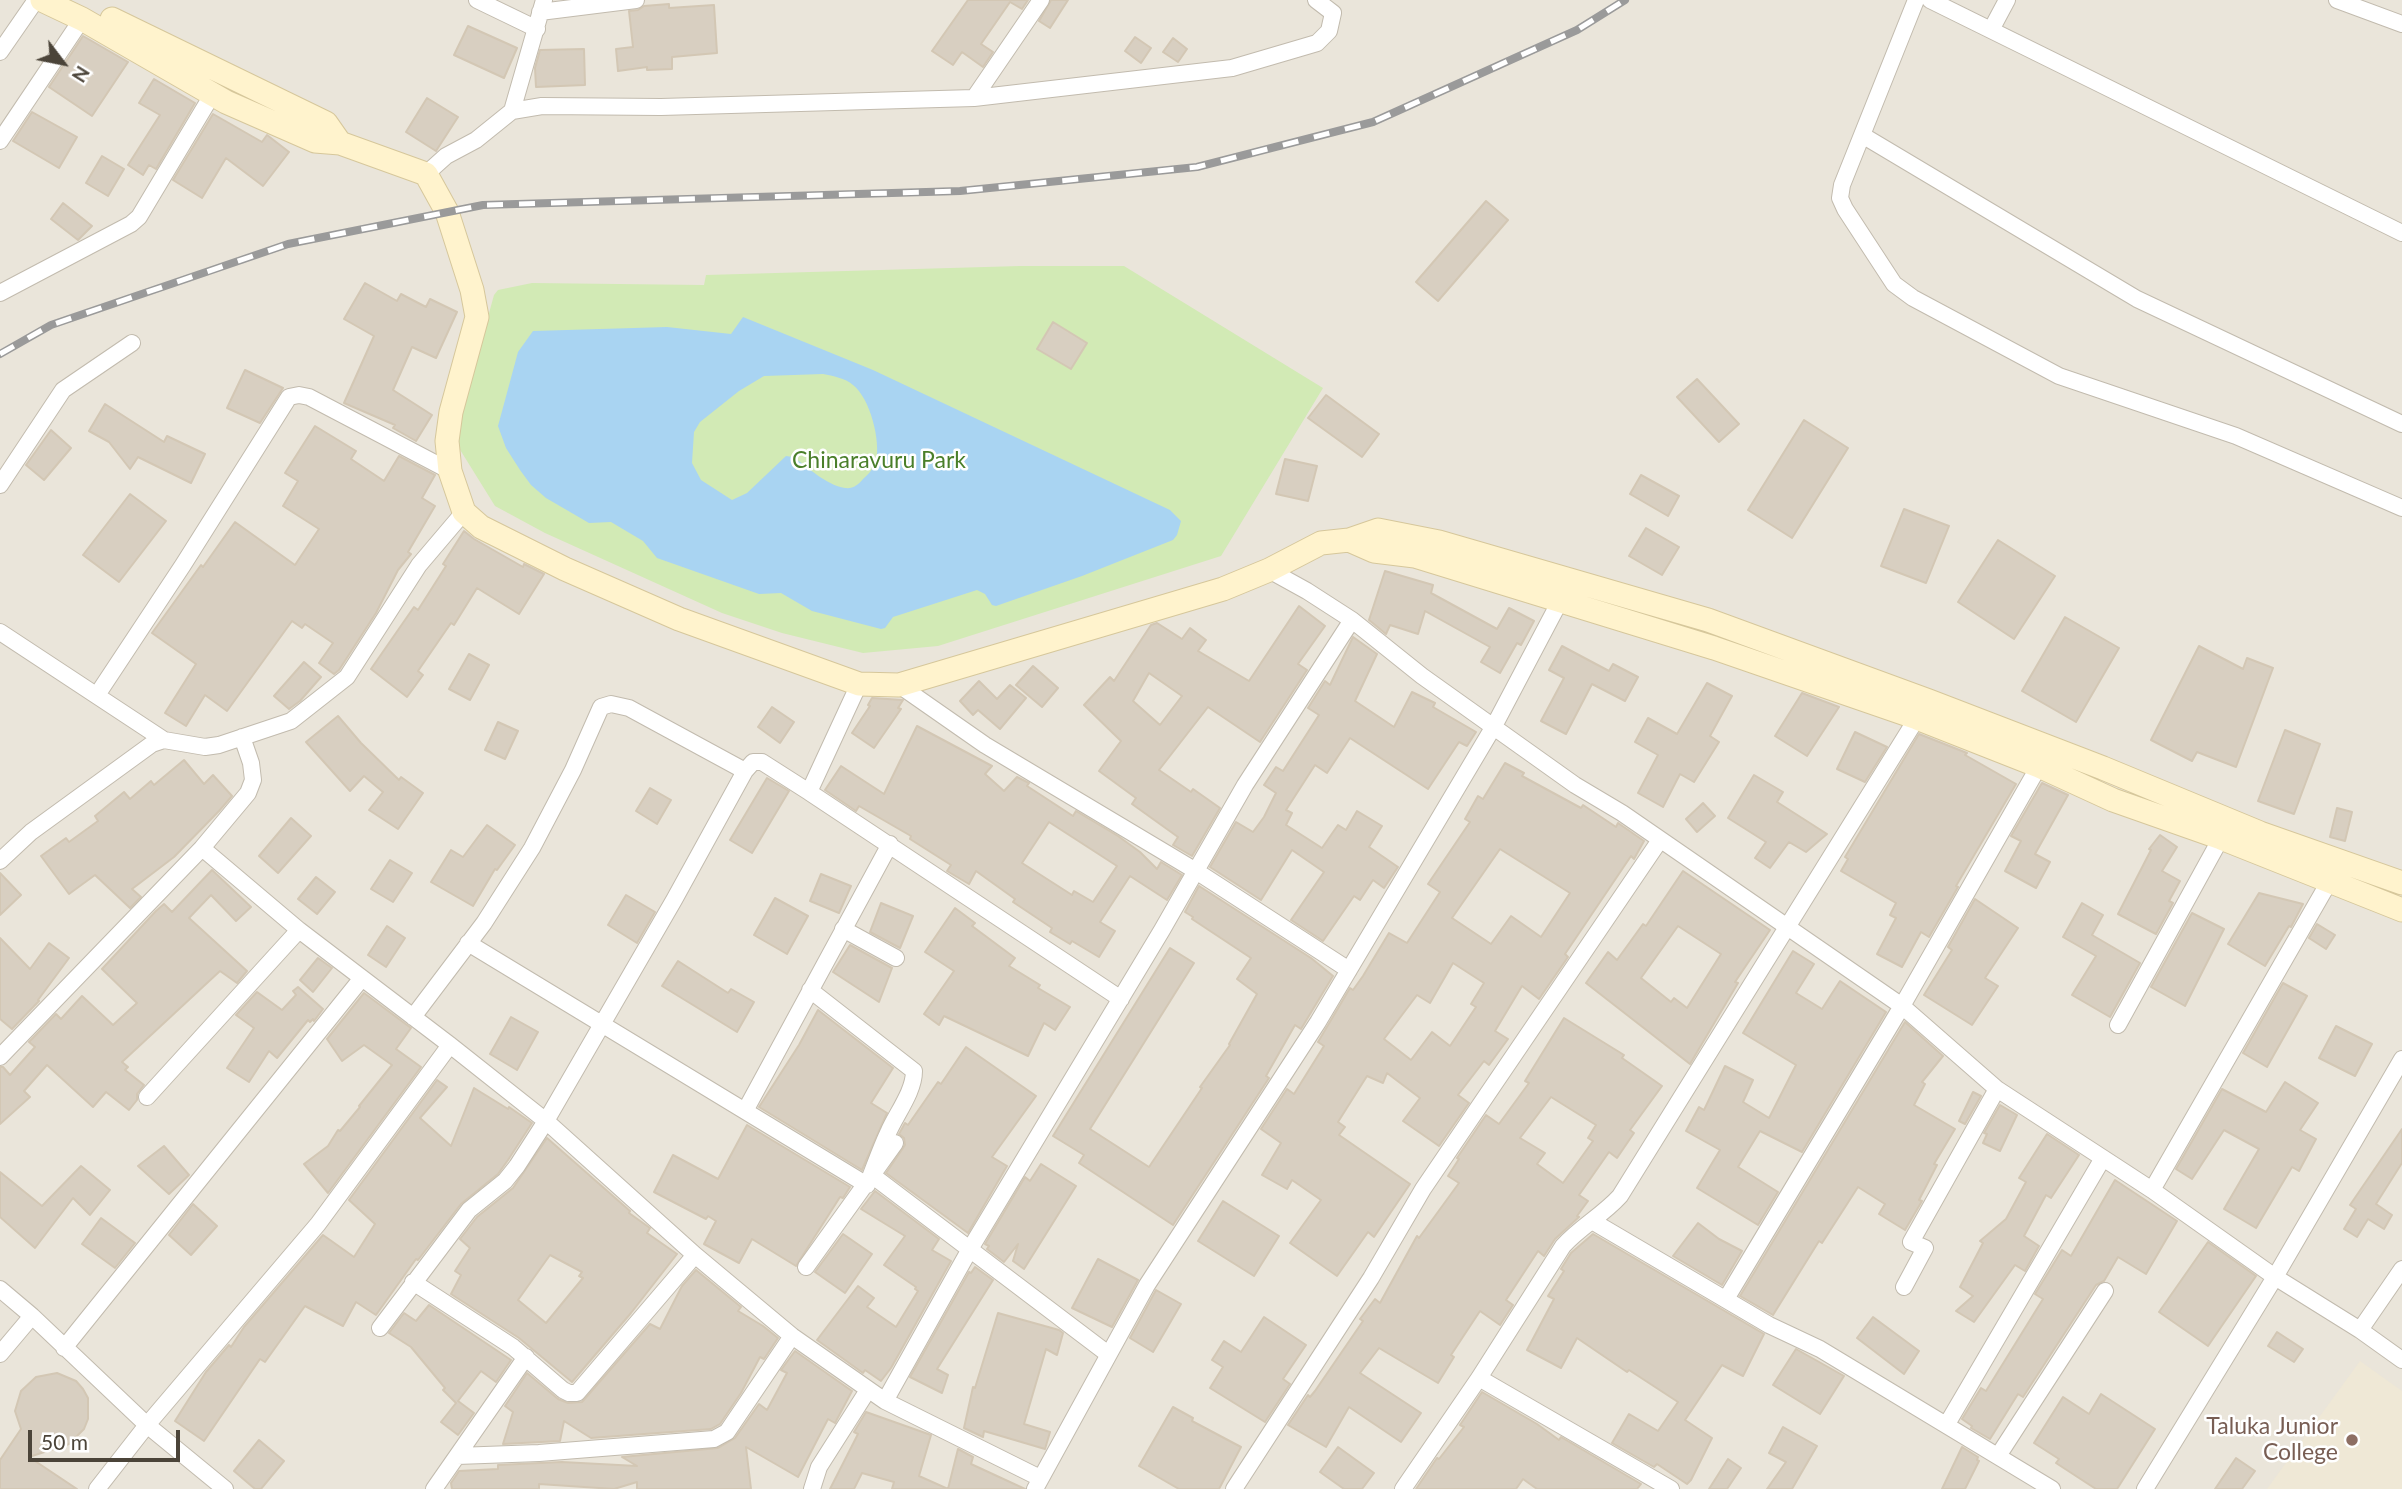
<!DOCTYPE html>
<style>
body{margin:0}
#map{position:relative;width:2402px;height:1489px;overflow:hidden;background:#f6f3ec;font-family:Lato,sans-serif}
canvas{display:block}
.north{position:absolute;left:28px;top:28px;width:70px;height:70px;-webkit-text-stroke:5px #fff;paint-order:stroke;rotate:122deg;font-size:19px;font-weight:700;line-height:28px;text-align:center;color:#4b4439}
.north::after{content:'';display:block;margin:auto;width:24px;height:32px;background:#4b4439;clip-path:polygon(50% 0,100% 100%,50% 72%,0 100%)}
.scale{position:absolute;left:28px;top:1430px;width:152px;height:32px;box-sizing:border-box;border:4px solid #4b4439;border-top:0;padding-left:9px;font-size:21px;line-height:24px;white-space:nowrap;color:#4b4439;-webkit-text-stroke:5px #fff;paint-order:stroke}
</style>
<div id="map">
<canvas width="2402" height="1489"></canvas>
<div class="north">N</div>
<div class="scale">50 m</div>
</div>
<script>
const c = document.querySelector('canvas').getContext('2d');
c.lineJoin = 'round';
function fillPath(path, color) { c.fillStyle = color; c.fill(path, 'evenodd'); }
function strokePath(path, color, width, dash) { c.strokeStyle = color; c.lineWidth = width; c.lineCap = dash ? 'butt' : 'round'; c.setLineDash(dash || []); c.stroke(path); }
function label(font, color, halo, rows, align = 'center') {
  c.font = font + ' Lato,sans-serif'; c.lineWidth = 5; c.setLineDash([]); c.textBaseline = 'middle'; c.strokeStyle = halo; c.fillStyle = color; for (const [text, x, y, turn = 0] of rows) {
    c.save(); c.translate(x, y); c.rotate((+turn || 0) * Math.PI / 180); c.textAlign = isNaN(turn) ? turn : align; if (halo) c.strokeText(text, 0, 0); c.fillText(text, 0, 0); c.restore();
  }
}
fillPath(new Path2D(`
 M0,0H2402V1489H0Z`), '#eae5da');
fillPath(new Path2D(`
 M2360,1361L2402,1391V1489H2267Z`), '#efe8d6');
fillPath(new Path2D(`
 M1020,266H1124L1323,388L1221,556L938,646L863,653L782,633L722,613L545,533L495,506L454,440L494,295L498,290L532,283L704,285L706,275Z`), '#d2eab5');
fillPath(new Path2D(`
 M743,317L873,370L1170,510L1181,521L1177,535L1173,540L1082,576L996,606L992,605L985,594L977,590L893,617L885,628L881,629L812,611L781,593L759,594L657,558L643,541L611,522L589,523L546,498L531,485L520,470L506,448L498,426L518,352L533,331L667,327L731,334ZM823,374C833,376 845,378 853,385C870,398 881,441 876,461C874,468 869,474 863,479C858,485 853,489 845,488C826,485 808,467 793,457L786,456L747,493L732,500L701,480L692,463L694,432L700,422L739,391L764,376Z`), '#a9d4f2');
const building = new Path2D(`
 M968,0H1028L1022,9L1010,2L981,44L993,52L983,67L962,52L953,65L932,51Z
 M1051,0H1068L1050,28L1039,21Z
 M669,4V8L714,5L717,53L672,57V69L647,70V67L618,71L616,49L633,47L629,11L638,10L644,6Z
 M468,26L517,48L504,78L454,55Z
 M83,36L128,62L92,116L49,87Z
 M1135,37L1151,48L1141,63L1125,51Z
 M1173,38L1187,49L1178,62L1163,52Z
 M584,49L585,85L536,87L535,68L540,50Z
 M154,79L195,103L156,169L149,165L143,175L128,165L160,115L139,103Z
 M427,98L458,117L436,151L406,132Z
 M32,112L77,137L59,168L13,141Z
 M213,114L262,142L267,135L289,152L263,186L226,158L202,198L173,180Z
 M102,156L124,169L108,196L86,183Z
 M1486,201L1508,220L1438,301L1416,282Z
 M63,203L92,226L78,240L51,219Z
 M365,283L397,301L401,294L426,307L430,299L457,312L436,358L412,347L393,390L432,415L416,441L393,428L395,425L344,403L374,336L344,319Z
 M1053,322L1087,343L1071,369L1037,349Z
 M245,370L283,388L260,423L227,408Z
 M1697,379L1739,424L1719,442L1677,397Z
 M1326,395L1379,434L1362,457L1308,418Z
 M105,404L164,442L167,436L205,454L191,483L138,457L130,469L109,442L89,431Z
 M1804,420L1848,448L1792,538L1748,510Z
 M315,426L356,451L351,459L384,481L399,456L435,475L422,498L435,506L408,552L411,554L398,570L376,613L339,670L334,674L319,663L333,643L305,624L302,628L292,621L227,711L205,695L186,726L165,713L196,664L152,633L201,565L203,567L235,522L295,565L319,529L283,506L298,481L285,473Z
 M51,430L71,448L44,480L26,465Z
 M1285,459L1317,466L1308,501L1276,494Z
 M1641,475L1679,496L1668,516L1630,494Z
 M130,494L166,521L119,582L83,555Z
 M1904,509L1949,526L1926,583L1881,566Z
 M1646,528L1679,547L1662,575L1629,556Z
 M464,531L474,539L523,567L524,564L544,574L519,614L477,588L454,625L451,623L418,671L423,675L407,697L371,669L414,607L418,610L446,566L443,564Z
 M1998,540L2055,576L2014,639L1958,602Z
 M1385,571L1433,585L1431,593L1497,629L1509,608L1534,621L1521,645L1517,643L1500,673L1481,662L1490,647L1425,611L1418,634L1390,625L1386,634L1369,620Z
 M1299,606L1325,626L1298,664L1307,670L1260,742L1208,707L1159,770L1191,792L1193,789L1220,808L1192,856L1173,845L1178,837L1132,804L1136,798L1099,771L1121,741L1084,705L1110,677L1114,681L1151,625L1157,623L1182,639L1190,628L1206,640L1198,651L1249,681ZM1149,673L1182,696L1160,725L1133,701Z
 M2065,617L2119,648L2076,722L2022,691Z
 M1353,637L1377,654L1355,701L1394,727L1412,692L1435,703L1433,707L1476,732L1467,746L1459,742L1428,789L1350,738L1327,773L1315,765L1286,810L1292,813L1286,825L1322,848L1338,825L1346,830L1357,811L1382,826L1369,847L1398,867L1384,888L1373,880L1360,900L1354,896L1323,941L1291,920L1324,872L1292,850L1261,900L1210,867L1236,822L1253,832L1264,817L1276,793L1264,785L1276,767L1283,771L1319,715L1308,708L1325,681L1330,685Z
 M1562,646L1609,671L1613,664L1638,677L1625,701L1592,684L1566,734L1541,721L1564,678L1549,670Z
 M2199,646L2243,669L2247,658L2273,668L2236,767L2197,752L2192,761L2151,740Z
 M469,654L489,665L470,700L449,689Z
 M304,662L321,677L300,701L289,709L274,696Z
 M1033,666L1058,688L1042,707L1016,685Z
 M979,681L997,699L1010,685L1026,698L1000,729L978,710L973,715L960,701Z
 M1707,683L1732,696L1710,736L1719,742L1694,782L1680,774L1663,807L1638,793L1658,755L1635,742L1648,718L1677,734Z
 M1802,693L1839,707L1807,756L1775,736Z
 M872,698L903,700L898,708L901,709L874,748L852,733L870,706L868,705Z
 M772,707L794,722L780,743L758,727Z
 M338,716L361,743L399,780L401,777L423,793L398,829L369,810L383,792L364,776L350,791L306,742Z
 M498,722L518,731L505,759L485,750Z
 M917,726L992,766L985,774L1004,791L1017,777L1029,783L1027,786L1073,816L1076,811L1118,836L1140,852L1157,869L1161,862L1182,875L1167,900L1130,876L1100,922L1115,931L1099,957L1072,941L1070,944L1050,932L1052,928L1013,902L1015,899L976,871L969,884L947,871L951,865L910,839L911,836L859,806L856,811L825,790L841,766L884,794ZM1049,822L1117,866L1093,902L1074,891L1072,895L1022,863Z
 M2285,730L2320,744L2294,814L2258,801Z
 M1855,732L1887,747L1865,782L1837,769Z
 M1919,734L1967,753L1965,755L2016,784L1956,886L1958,887L1929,937L1921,932L1902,967L1877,954L1896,918L1890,915L1896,903L1841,871L1848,859L1845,857Z
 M184,760L204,784L213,775L232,796L219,811L174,857L132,889L141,897L130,908L95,875L69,894L41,856L66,838L69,842L98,821L95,816L124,792L130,799L151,781L154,785Z
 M1505,763L1524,773L1522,776L1581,808L1583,805L1616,827L1618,823L1644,841L1634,859L1631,856L1565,954L1568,957L1539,999L1522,986L1495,1031L1508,1039L1489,1065L1484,1061L1458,1095L1469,1103L1439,1146L1403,1121L1420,1098L1387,1073L1383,1083L1367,1076L1338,1122L1345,1127L1339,1135L1410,1184L1374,1237L1368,1232L1337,1276L1290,1243L1321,1200L1292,1180L1287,1189L1262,1175L1281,1143L1261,1129L1287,1089L1294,1094L1324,1046L1318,1042L1350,988L1353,990L1363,976L1389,933L1407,943L1440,892L1428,884L1470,822L1465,819L1478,796L1483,799ZM1500,849L1570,893L1541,937L1511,916L1491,944L1452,918ZM1453,963L1484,983L1471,1004L1476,1007L1450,1046L1432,1032L1411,1060L1384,1039L1417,995L1430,1003Z
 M1754,775L1783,792L1777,802L1827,834L1806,852L1789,842L1770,868L1755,858L1766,842L1728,818Z
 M767,778L789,791L752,853L730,840Z
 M2042,783L2068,795L2035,854L2050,862L2036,888L2005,871L2021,841L2011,836Z
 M650,788L671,800L657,824L636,811Z
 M1703,803L1715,816L1697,832L1686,819Z
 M2337,808L2352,812L2345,841L2330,837Z
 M291,818L311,836L278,873L259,856Z
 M487,825L515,845L497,870L495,869L473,906L431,882L451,850L463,857Z
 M2160,835L2177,847L2162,871L2180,881L2169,901L2173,903L2156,934L2118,914L2151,850L2149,849Z
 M390,860L412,873L393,902L371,889Z
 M212,870L251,907L236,921L211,895L189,918L247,971L237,983L220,971L122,1062L128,1067L125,1070L144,1085L137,1094V1100L129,1110L106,1092L93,1107L47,1065L24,1091L30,1097L0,1124V1067H3L10,1075L35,1047L29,1042L56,1014L61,1019L82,996L113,1025L137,1003L102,969L156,911L164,904L172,912Z
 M1683,871L1770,930L1735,982L1738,983L1690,1064L1586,983L1608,952L1617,960L1643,924L1646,926ZM1678,926L1721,954L1687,1008L1674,998L1671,1002L1641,978Z
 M0,873L21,895L0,915Z
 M821,874L851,886L839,913L810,901Z
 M316,877L335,892L317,914L298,899Z
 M1199,886L1311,958L1333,976L1301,1029L1295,1025L1266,1076L1269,1078L1173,1225L1079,1163L1084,1155L1053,1136L1170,948L1194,963L1090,1129L1149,1167L1202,1088L1200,1087L1230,1045L1229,1044L1257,994L1237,979L1251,958L1192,919L1193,917L1185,912Z
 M2259,893L2303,904L2291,927L2289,926L2265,966L2228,944Z
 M626,895L655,912L637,943L608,925Z
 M775,898L808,916L787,954L754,935Z
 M1975,899L2018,928L1985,978L1998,986L1972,1025L1924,995L1952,950L1948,947Z
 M881,903L913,916L900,948L870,932Z
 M2082,903L2103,915L2092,935L2140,963L2110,1017L2072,995L2096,956L2063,937Z
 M955,908L975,923L972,926L1015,958L1009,966L1040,985L1038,988L1070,1007L1055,1030L1044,1023L1028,1056L944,1016L939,1025L924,1014L954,971L925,952Z
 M2192,913L2224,929L2185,1006L2151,987Z
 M2317,924L2335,935L2326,949L2309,938Z
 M387,926L405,938L386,967L368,955Z
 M0,938L30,969L49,943L69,958L38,1000L39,1001L12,1029L0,1019Z
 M850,945L892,968L879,1002L833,972Z
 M1793,951L1814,964L1796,993L1822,1009L1840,981L1886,1012L1802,1152L1760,1131L1738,1167L1778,1192L1758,1225L1697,1188L1720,1150L1686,1131L1699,1107L1704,1110L1725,1066L1753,1080L1743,1102L1769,1118L1796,1065L1743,1033Z
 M318,958L332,968L313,992L300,980Z
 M678,961L728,993L731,989L754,1002L737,1032L662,986Z
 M2283,983L2307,996L2267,1067L2243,1053Z
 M298,987L323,1009L314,1021L313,1019L310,1022L308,1020L277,1058L269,1051L249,1082L227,1068L254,1028L236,1015L257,992L282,1010L296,995L293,991Z
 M364,993L411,1028L396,1049L421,1067L328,1193L304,1164L328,1146L338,1130L340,1131L360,1107L359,1106L392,1065L364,1045L342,1061L327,1039Z
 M818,1010L893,1068L871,1103L887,1113L862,1170L759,1107L799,1045Z
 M511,1017L538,1032L517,1070L490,1054Z
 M1564,1018L1624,1055L1622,1058L1662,1086L1630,1130L1634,1133L1617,1158L1609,1152L1579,1195L1588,1201L1577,1216L1579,1217L1555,1239L1544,1256L1538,1251L1506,1300L1513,1305L1500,1325L1480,1311L1451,1355L1454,1357L1438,1383L1379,1348L1360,1373L1421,1413L1401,1442L1349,1407L1326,1447L1288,1425L1308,1395L1310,1397L1315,1391L1363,1321L1360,1319L1375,1299L1380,1303L1417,1236L1419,1238L1459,1183L1448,1176L1459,1159L1457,1158L1486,1115L1499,1124L1529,1083L1525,1081ZM1551,1097L1596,1125L1588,1138L1593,1141L1563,1183L1537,1164L1545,1153L1520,1138Z
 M1905,1022L1943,1056L1922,1082L1925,1084L1914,1105L1955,1129L1934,1164L1937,1165L1919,1200L1922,1201L1905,1230L1879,1214L1885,1204L1858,1187L1822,1243L1819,1241L1773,1315L1740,1296Z
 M2336,1026L2372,1044L2355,1076L2319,1058Z
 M966,1047L1036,1096L992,1157L1007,1166L968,1233L886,1173L905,1145L904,1138L899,1134L905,1123L908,1125L938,1082L941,1084Z
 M437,1080L447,1087L420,1118L451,1146L474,1088L508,1109L509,1107L532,1123L508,1160L498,1174L461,1204L418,1260L416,1259L376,1315L356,1302L343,1326L305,1306L265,1362L260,1359L204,1441L175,1421L206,1372L229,1345L231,1347L244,1327L323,1235L354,1257L375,1224L349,1200Z
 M2285,1082L2318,1103L2300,1130L2316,1139L2299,1171L2292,1167L2256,1228L2224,1209L2259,1149L2224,1130L2192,1179L2176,1169L2222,1089L2266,1112Z
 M1973,1092L1981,1096L1965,1124L1959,1121Z
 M2000,1105L2017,1115L2000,1151L1983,1143L1987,1134L1984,1133Z
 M747,1125L850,1187L843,1198L840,1197L796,1266L752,1239L739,1263L704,1244L716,1221L708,1216L706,1219L654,1192L673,1155L718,1179Z
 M2402,1129V1163L2376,1204L2392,1215L2384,1229L2368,1219L2357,1237L2344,1229L2356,1209L2350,1205Z
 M2047,1134L2079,1155L2051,1198L2046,1195L2024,1236L2039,1246L2025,1271L2015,1265L1974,1322L1956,1311L1973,1296L1960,1287L1983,1243L1980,1241L2006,1219L2026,1182L2019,1178Z
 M547,1138L630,1211L629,1213L650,1228L647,1233L677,1254L631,1313L572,1382L519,1338L451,1294L461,1275L455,1271L470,1248L460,1239L477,1217L513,1188ZM550,1255L582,1272L579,1276L583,1278L546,1323L518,1300Z
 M164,1146L189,1175L169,1194L138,1166Z
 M1041,1164L1076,1186L1024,1269L1013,1261L1018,1244L1004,1262L987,1249L989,1246L985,1244L1025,1177L1030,1181Z
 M81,1166L110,1190L90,1215L73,1198L35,1248L0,1217V1172L42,1206Z
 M2115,1180L2177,1221L2146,1274L2118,1257L2104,1281L2096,1285L2023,1397L2018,1394L1990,1439L1971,1428L1972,1426L1962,1419L1981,1388L1986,1391L2043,1299L2035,1294L2062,1250L2071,1256Z
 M875,1191L939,1239L932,1250L951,1261L891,1368L881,1381L865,1370L863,1373L817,1340L858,1286L874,1298L867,1307L896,1327L918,1291L915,1289L916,1287L884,1265L905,1236L861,1209Z
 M1223,1201L1279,1236L1254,1276L1198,1241Z
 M193,1204L217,1226L191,1255L169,1235Z
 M101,1218L135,1243L115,1268L82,1244Z
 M1698,1223L1719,1239L1742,1251L1722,1285L1673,1256Z
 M843,1234L872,1254L845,1293L815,1272Z
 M1593,1234L1764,1334L1743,1376L1722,1365L1685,1420L1712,1438L1691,1480L1687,1484L1657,1464L1654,1467L1612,1443L1629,1414L1658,1431L1678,1402L1629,1370L1627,1372L1577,1338L1561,1368L1527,1350L1554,1299L1548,1296L1564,1271L1561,1269L1571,1253Z
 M2208,1242L2256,1276L2208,1346L2159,1312Z
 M1098,1259L1138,1280L1112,1327L1072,1308Z
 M975,1267L993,1280L937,1369L948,1375L942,1393L910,1377L969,1272L971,1273Z
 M696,1270L741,1307L738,1311L763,1326L778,1338L764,1359L760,1357L741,1393L720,1424L711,1429L591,1438L564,1421L560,1441L503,1444L513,1412L505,1406L527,1373L558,1399L568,1403L582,1402L650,1324L660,1329L682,1286Z
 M1156,1290L1181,1304L1153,1352L1130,1338Z
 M429,1305L511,1360L496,1382L481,1371L458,1401L474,1413L458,1435L441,1422L456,1403L443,1390L445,1388L411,1347L389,1333L404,1313L416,1321Z
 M998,1313L1059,1330L1063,1333L1057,1355L1046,1349L1024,1424L1050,1432L1045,1449L984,1431L983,1437L964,1428L973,1387L975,1388Z
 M1264,1317L1306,1345L1283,1379L1290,1384L1265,1422L1210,1388L1223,1367L1212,1360L1224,1341L1241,1352Z
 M1873,1317L1919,1351L1904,1374L1857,1338Z
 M2277,1332L2303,1349L2294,1362L2268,1346Z
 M1796,1349L1844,1376L1820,1414L1773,1385Z
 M795,1351L852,1391L835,1423L828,1419L798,1477L746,1447L751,1489H637V1482L614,1489L539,1484V1489H452L451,1483L459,1471L498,1469V1465L562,1462L637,1466L622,1457L718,1448L735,1438L759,1404L767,1410L787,1373L781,1370Z
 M57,1373L76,1381L83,1389L88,1398V1419L84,1429L69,1444L29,1457L77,1489H0V1460L21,1429L15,1411L21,1391L36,1377Z
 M1482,1392L1537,1424L1559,1440L1561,1437L1641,1484L1637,1489H1537L1523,1479L1516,1489H1416L1437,1458L1439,1459L1464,1427L1460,1425Z
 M2101,1394L2155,1429L2117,1489H2096L2056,1463L2059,1459L2034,1443L2063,1397L2089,1414Z
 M1173,1407L1193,1418L1192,1421L1241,1447L1219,1489H1179L1139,1466Z
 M866,1412L931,1435L919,1476L948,1489L958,1449L973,1457L971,1464L1025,1489H892L894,1482L862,1473L854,1489H830L858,1434L854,1432Z
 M1783,1427L1817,1446L1792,1489H1767L1786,1462L1769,1453Z
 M259,1440L284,1461L261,1489H255L234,1471Z
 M1338,1447L1374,1473L1362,1489H1344L1320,1472Z
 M1962,1447L1978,1457L1977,1460L1979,1461L1965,1489H1942Z
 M2236,1458L2255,1471L2242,1489H2215Z
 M1728,1459L1741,1468L1727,1489H1709Z`);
fillPath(building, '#d8cfc1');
strokePath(building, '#d3c7b4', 2);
const street = new Path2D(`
 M477,0L537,29
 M1916,0L1842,185L1840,198L1845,209L1894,284L1913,298L2059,376L2236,436L2402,508
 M1930,0L2402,233
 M2337,0L2402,24
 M540,12L636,0
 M1991,30L2007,0
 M0,52L36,0
 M974,98L1232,68L1317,43L1329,31L1333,13L1316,0
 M512,111L542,106L661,107L974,98L1041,0
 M1862,135L2137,299L2402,424
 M0,141L82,19
 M426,174L446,156L476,140L512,111L544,0
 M0,293L131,224L139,217L212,95
 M0,485L63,390L132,343
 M1269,570L1307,591L1352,620L1422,676L1575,785L1622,813L1902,1006L1997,1089L2152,1190L2275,1277L2360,1330L2402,1360
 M0,632L164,740
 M899,685L985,745L1196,871L1349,970
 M97,695L183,565L289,397L299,395L309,397L450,471
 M809,792L1121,999
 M202,848L299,930L450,1045L546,1121L695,1255L792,1336L885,1401L1040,1478
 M0,861L31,832L152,744L164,740L205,747L219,745L291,721L347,677L419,565L464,512
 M843,929L896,958
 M468,943L867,1185C874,1168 880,1150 888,1133C896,1114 914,1092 914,1071L810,990
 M413,1017L484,923L532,848L573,770L601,707L611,704L629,708L745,771
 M2118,1025L2221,838
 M0,1057L202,848L248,793L253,780L251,763L242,737
 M147,1097L299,930
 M745,1111L890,844
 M873,1176L1108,1354
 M2152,1190L2329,882
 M1592,1221L1769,1325L1820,1349L2052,1489
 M806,1267L895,1143
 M413,1282L513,1347L563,1390L569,1393H577L695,1255
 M1904,1287L1925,1248L1911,1242L1997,1089
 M0,1289L32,1316L147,1425L225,1489
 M1726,1299L1902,1006L2039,766
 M380,1328L469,1210L505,1181L517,1166L546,1121L674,900L745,771L753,762H762L809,792L859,684
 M2360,1330L2402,1269
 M64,1348L362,978
 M0,1354L32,1316
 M1479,1378L1671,1489
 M885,1401L970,1249L1162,930L1245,785L1352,620
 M1947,1424L2103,1158
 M457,1456L539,1453L714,1439L727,1432L792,1336
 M1998,1456L2105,1291
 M97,1489L147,1425L318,1224L450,1045
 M434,1489L526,1357
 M812,1489L819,1467L868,1390
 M1035,1489L1147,1285L1318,1022L1494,726L1560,601
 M1234,1489L1371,1278L1423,1189L1660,840
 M1403,1489L1479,1378L1563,1246C1580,1227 1603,1215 1620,1196L1917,718
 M2145,1489L2275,1277L2402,1059`);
const secondary = new Path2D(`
 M42,0L82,19L226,102L315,141L340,143L426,174L447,212L472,290L477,317L451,412L447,441L450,471L464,512L481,527L565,569L679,619L859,684L899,685L1223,589L1269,570L1321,543L1349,540L1378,530L1439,542L1708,620L1929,701L2103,768L2260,833L2402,883
 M112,19L326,123L340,143
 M1349,540L1374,551L1415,556L1714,648L1917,718L2039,766L2113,800L2221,838L2402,910`);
strokePath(street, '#c2bbae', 18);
strokePath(secondary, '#d6c79b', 25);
strokePath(street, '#fff', 16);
strokePath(secondary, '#fff3cd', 23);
const rail = new Path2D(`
 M0,354L51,325L288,244L483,205L960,191L1197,167L1373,122L1577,30L1625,0`);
strokePath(rail, '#9a9a9a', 8);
strokePath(rail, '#fff', 5, [16]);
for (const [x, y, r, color] of [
 [2352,1440,7,"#8d6e63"]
]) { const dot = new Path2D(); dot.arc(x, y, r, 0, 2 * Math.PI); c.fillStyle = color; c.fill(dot); strokePath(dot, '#fff', 2.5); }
label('23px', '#4a7f2a', '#fff', [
 ["Chinaravuru Park",879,461]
]);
label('23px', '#785e54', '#fff', [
 ["Taluka Junior",2338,1427],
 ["College",2338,1453]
], 'right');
</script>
